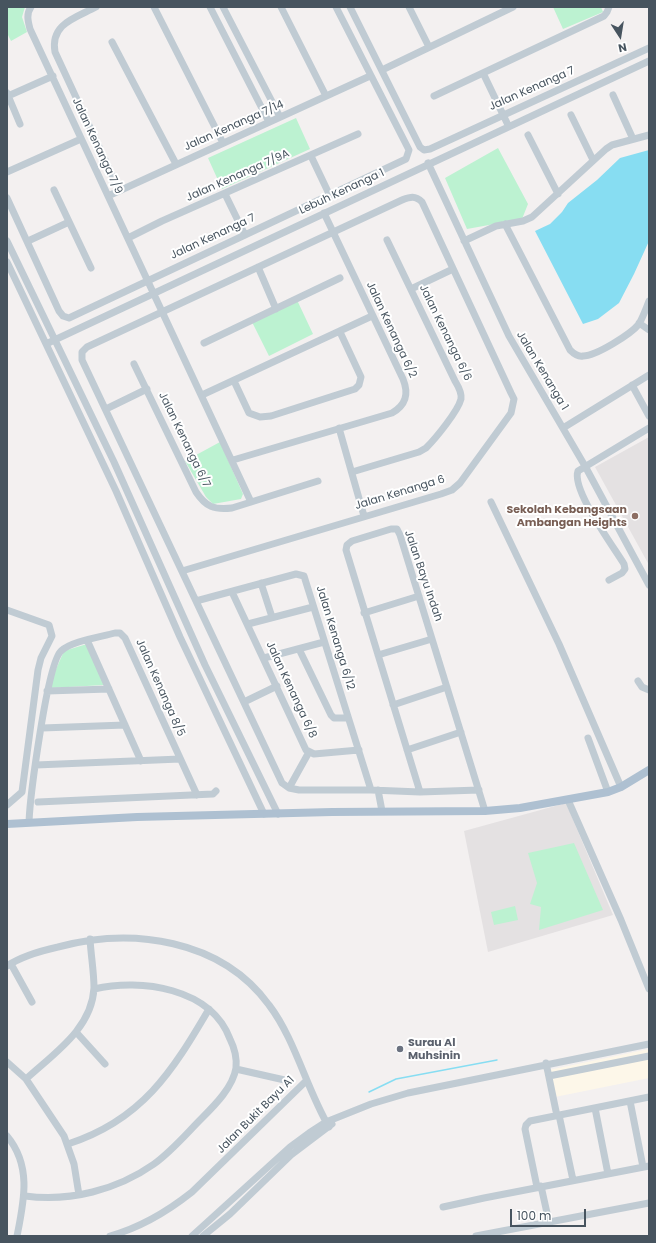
<!DOCTYPE html>
<style>
body{margin:0}
#map{position:relative;width:656px;height:1243px;overflow:hidden;background:#f3f0f0;font-family:Poppins,sans-serif}
canvas{display:block}
.frame{position:absolute;inset:0;border:8px solid #47545f;pointer-events:none}
.north{position:absolute;left:600px;top:16px;width:40px;height:40px;-webkit-text-stroke:3px #fff;paint-order:stroke;rotate:168deg;font-size:11px;font-weight:700;line-height:16px;text-align:center;color:#47545f}
.north::after{content:'';display:block;margin:auto;width:14px;height:18px;background:#47545f;clip-path:polygon(50% 0,100% 100%,50% 72%,0 100%)}
.scale{position:absolute;left:510px;top:1209px;width:76px;height:18px;box-sizing:border-box;border:2px solid #47545f;border-top:0;padding-left:5px;font-size:12px;line-height:14px;white-space:nowrap;color:#47545f;-webkit-text-stroke:3px #fff;paint-order:stroke}
</style>
<div id="map">
<canvas width="656" height="1243"></canvas>
<div class="frame"></div>
<div class="north">N</div>
<div class="scale">100 m</div>
</div>
<script>
const c = document.querySelector('canvas').getContext('2d');
c.lineJoin = 'round';
function fillPath(path, color) { c.fillStyle = color; c.fill(path, 'evenodd'); }
function strokePath(path, color, width, dash) { c.strokeStyle = color; c.lineWidth = width; c.lineCap = dash ? 'butt' : 'round'; c.setLineDash(dash || []); c.stroke(path); }
function label(font, color, halo, rows, align = 'center') {
  c.font = font + ' Poppins,sans-serif'; c.lineWidth = 4; c.setLineDash([]); c.textBaseline = 'middle'; c.strokeStyle = halo; c.fillStyle = color; for (const [text, x, y, turn = 0] of rows) {
    c.save(); c.translate(x, y); c.rotate((+turn || 0) * Math.PI / 180); c.textAlign = isNaN(turn) ? turn : align; if (halo) c.strokeText(text, 0, 0); c.fillText(text, 0, 0); c.restore();
  }
}
fillPath(new Path2D(`
 M649,1049V1078L550,1098L544,1071Z`), '#fdf7e9');
fillPath(new Path2D(`
 M649,437V565L595,467Z
 M566,803L613,915L488,952L464,831Z`), '#e4e1e2');
fillPath(new Path2D(`
 M7,7H25L22,17L27,32L11,41L7,33Z
 M553,7H601L603,12L563,29Z
 M296,118L310,149L222,189L208,158Z
 M498,148L528,204L522,219L467,229L445,178Z
 M297,300L313,334L269,356L252,322Z
 M220,442L243,494L241,499L213,504L206,497L185,461Z
 M87,644L104,685L51,688L53,676L64,651Z
 M574,843L603,910L539,930L541,907L530,904L537,883L528,853Z
 M515,906L518,920L494,925L491,912Z`), '#bcf2d1');
fillPath(new Path2D(`
 M649,150V241L634,274L619,303L598,319L583,324L535,231L550,224L562,212L568,203L597,180L620,158Z`), '#87ddf2');
strokePath(new Path2D(`
 M369,1092L396,1079L497,1060`), '#87ddf2', 1.5);
strokePath(new Path2D(`
 M31,7C26,14 28,21 30,29L251,502
 M96,7C75,18 50,24 55,52L119,190
 M154,7L223,143
 M210,7L269,122
 M223,7L280,117
 M281,7L326,96
 M350,7L420,147L424,150L430,149L649,48
 M409,7L429,47
 M112,42L176,164
 M382,70L513,7
 M483,73L508,125
 M7,93L20,124
 M613,95L633,139
 M8,96L53,76
 M434,96L604,16L607,12L609,7
 M571,115L593,160
 M528,135L558,194
 M311,156L330,196
 M428,163L509,336L585,466L649,585
 M7,172L81,139
 M54,190L91,268
 M225,194L245,235
 M108,196L370,76
 M7,198L59,311L63,316L69,318L406,159L409,150L336,7
 M505,224L570,350C574,354 578,357 583,356C596,356 631,334 639,324C643,317 646,309 649,301
 M128,238L162,221L358,134
 M7,241L114,462L205,665L278,814
 M28,241L69,222
 M464,241L496,226L523,221L532,217L606,149L612,145L649,135
 M7,262L116,491L180,637L264,814
 M258,267L276,309
 M411,289L453,269
 M639,323L649,330
 M204,343L340,278
 M46,344L649,61
 M134,364L196,492C206,507 214,510 232,508L318,481
 M234,381L249,413L260,417L271,416L355,389L359,385L361,377L340,332
 M632,385L649,416
 M202,395L372,316
 M106,409L147,389
 M339,428L364,516
 M563,428L649,375
 M233,460L392,413C406,405 409,394 403,379L324,213
 M352,472L419,452L426,448C436,438 458,411 461,399C462,392 458,386 455,381L387,240
 M491,502L559,644L621,787
 M182,571L441,494L452,490L460,483L511,413L514,399L511,393L422,202C415,195 410,197 402,200L87,347L82,352V360L282,783L289,788L299,790H371L420,792L479,790
 M609,580L622,573L625,569L624,564C613,546 571,489 578,471L649,428
 M261,583L272,617
 M232,592L306,750L314,754L359,750
 M196,601L296,574L304,576L371,790
 M7,610L49,625L52,636L41,658L38,670L22,792L7,805
 M364,613L419,596
 M248,624L313,607
 M87,640L141,761
 M299,649L331,715L334,718H348
 M378,655L432,639
 M264,658L324,642
 M638,681L642,687L649,690
 M47,691L109,689
 M244,702L277,686
 M393,705L447,687
 M42,728L125,725
 M588,738L608,792
 M407,750L461,732
 M36,765L180,759
 M289,788L309,752
 M378,790L382,811
 M420,792L346,550L347,545L352,541L391,529H397L400,535L485,811
 M568,800L621,920L649,989
 M38,802L213,794L216,791
 M29,822C30,798 47,664 61,651C71,641 101,637 115,633H120L125,638L197,795
 M11,964L32,1002
 M7,966C22,956 40,951 58,947C132,927 221,939 269,1005C295,1039 307,1090 329,1127
 M76,1032L105,1064
 M7,1062L26,1079L64,1136L74,1164L79,1195
 M546,1063L557,1116
 M236,1069L289,1081
 M549,1076L649,1056
 M26,1079C53,1054 92,1029 94,988C94,972 91,956 90,939
 M630,1101L643,1167
 M595,1108L608,1174
 M559,1115L573,1180
 M7,1136C32,1166 24,1201 17,1236
 M68,1144C142,1120 172,1072 209,1009
 M541,1186L549,1222
 M537,1187L525,1129L526,1125L530,1121L649,1097
 M25,1196C70,1202 117,1190 154,1164C172,1151 187,1133 202,1118C215,1105 233,1087 236,1068C237,1058 234,1047 230,1039C211,988 141,978 94,989
 M443,1207L484,1198L649,1166
 M110,1236C139,1228 168,1211 192,1192L306,1081
 M192,1236L290,1147L309,1133L326,1122L371,1104L408,1093L649,1044
 M203,1236L230,1214L291,1155L332,1124
 M476,1236L649,1203`), '#c0cbd3', 7);
strokePath(new Path2D(`
 M7,824L137,817L332,812L485,811L520,808L608,792L621,787L649,770`), '#aec0d1', 8);
for (const [x, y, r, color] of [
 [635,516,4,"#8d6e63"],
 [400,1049,4,"#6b7280"]
]) { const dot = new Path2D(); dot.arc(x, y, r, 0, 2 * Math.PI); c.fillStyle = color; c.fill(dot); strokePath(dot, '#fff', 1.5); }
label('11px', '#47545f', '#fff', [
 ["Jalan Kenanga 7",532,89,-24],
 ["Jalan Kenanga 7/14",234,126,-24],
 ["Jalan Kenanga 7/9",97,146,65],
 ["Jalan Kenanga 7/9A",238,176,-24],
 ["Lebuh Kenanga 1",342,192,-25],
 ["Jalan Kenanga 7",213,237,-25],
 ["Jalan Kenanga 6/2",391,330,65],
 ["Jalan Kenanga 6/6",445,333,64],
 ["Jalan Kenanga 1",542,371,59],
 ["Jalan Kenanga 6/7",184,440,64],
 ["Jalan Kenanga 6",400,493,-17],
 ["Jalan Bayu Indah",423,576,71],
 ["Jalan Kenanga 6/12",335,638,73],
 ["Jalan Kenanga 8/5",160,688,66],
 ["Jalan Kenanga 6/8",291,690,65],
 ["Jalan Bukit Bayu A1",256,1115,-45]
]);
label('bold 11px', '#785e54', '#fff', [
 ["Sekolah Kebangsaan",627,510],
 ["Ambangan Heights",627,523]
], 'right');
label('bold 11px', '#5b616d', '#fff', [
 ["Surau Al",408,1043],
 ["Muhsinin",408,1056]
], 'left');
</script>
